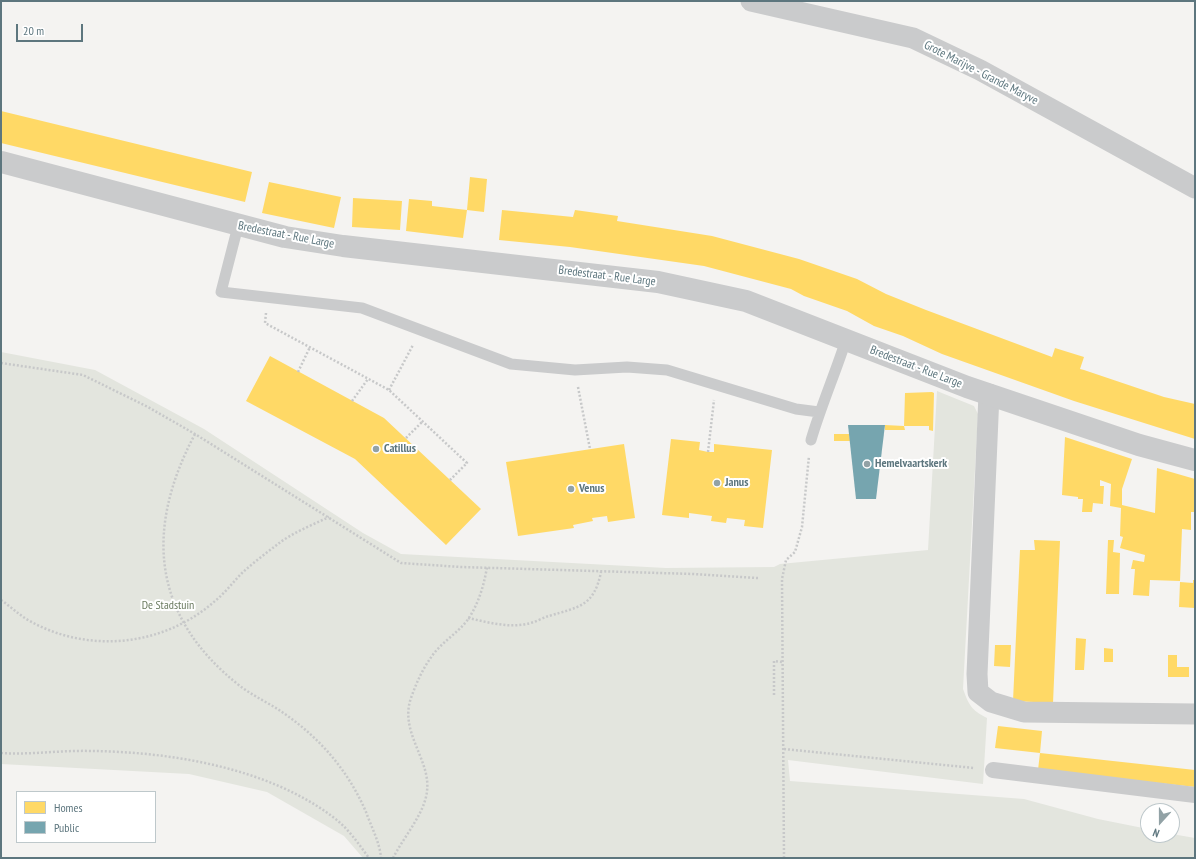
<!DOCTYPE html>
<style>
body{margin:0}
#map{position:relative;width:1196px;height:859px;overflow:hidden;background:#f4f3f1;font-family:"PT Sans Narrow",sans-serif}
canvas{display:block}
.frame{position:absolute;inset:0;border:2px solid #5d767e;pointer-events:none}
.legend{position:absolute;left:16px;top:791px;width:140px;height:52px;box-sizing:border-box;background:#fff;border:1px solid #bec8cb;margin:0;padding:5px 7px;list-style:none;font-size:12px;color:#5d767e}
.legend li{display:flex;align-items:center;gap:8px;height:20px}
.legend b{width:20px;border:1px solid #bec8cb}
.north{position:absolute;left:1140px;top:803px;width:40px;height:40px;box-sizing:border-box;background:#fff;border:1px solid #bec8cb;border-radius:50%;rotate:201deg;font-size:11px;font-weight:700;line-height:16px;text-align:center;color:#5d767e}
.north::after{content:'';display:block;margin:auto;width:14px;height:18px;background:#92a2a6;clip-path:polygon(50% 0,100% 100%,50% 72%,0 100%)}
.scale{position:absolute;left:16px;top:24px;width:67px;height:18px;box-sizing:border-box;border:2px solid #5d767e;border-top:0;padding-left:5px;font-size:12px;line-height:14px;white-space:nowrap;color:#5d767e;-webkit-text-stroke:3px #fff;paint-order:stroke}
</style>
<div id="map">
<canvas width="1196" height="859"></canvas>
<div class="frame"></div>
<ul class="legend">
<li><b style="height:11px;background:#ffd966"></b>Homes</li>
<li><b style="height:11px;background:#76a5af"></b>Public</li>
</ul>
<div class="north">N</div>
<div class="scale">20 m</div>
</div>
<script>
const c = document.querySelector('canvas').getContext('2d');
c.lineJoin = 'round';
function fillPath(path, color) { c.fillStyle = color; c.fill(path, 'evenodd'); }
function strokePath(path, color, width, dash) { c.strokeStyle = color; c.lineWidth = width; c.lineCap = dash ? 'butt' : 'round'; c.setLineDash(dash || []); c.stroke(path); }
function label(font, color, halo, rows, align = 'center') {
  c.font = font + ' "PT Sans Narrow",sans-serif'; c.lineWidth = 4; c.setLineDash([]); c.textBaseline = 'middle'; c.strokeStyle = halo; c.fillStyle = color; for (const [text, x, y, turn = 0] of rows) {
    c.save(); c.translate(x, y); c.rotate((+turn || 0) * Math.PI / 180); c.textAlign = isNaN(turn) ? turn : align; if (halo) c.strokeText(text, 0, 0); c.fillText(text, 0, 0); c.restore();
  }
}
fillPath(new Path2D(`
 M1,352L95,370L204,429L363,533L401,554L666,568L774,567L780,564L928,550L937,391L974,406L978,414L963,689C969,705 971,710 987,718L983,784L788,760L790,781L1024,799L1098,819L1148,829V835L1172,834L1195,838V858H363L344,836L267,792L189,774L1,764Z`), '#e3e5de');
fillPath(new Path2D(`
 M1,111L252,172L245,202L1,143Z
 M470,177L487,179L484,212L467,210L463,238L406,231L409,199L432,201V206L467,210Z
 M269,182L341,197L334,228L262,213Z
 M353,198L402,201L400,230L352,227Z
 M502,210L573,217L575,210L618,216L617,221L712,236L799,259L857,279L886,294L926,310L1052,357L1055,348L1084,357L1080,369L1084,370L1164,397L1195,404V439L1074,401L942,354L903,336L874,326L847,311L804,296L791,289L704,266L570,247L499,240Z
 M270,356L384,418L481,509L446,545L355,459L246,401Z
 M932,392L934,393L933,431L929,430V426H904L905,393Z
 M885,425L904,426L905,430H885Z
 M834,434H849L850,441H834Z
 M1065,437L1132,459L1122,489V505L1155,513L1157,468L1195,479V512H1191V530L1182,529L1180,581L1150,580L1149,596L1133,595L1135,569H1131L1133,560L1144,562L1145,555L1120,548L1123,537L1120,536L1121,508L1110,506L1111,484L1100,480V486H1104L1103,504L1093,503L1092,512H1082L1083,499H1078V497L1062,495Z
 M671,439L700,442L699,450L708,452H714V444L772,450L763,528L744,526L745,520L727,518L726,523L711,521L712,516L689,513V518L662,515Z
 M624,444L635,518L608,522L607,516L592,518L593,521L573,525L574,528L518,536L506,462Z
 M1034,540L1060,541L1053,703L1013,701L1020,550H1035Z
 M1108,540H1114L1113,552L1120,553L1119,594H1106Z
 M1193,580H1195V608L1179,607L1180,582L1193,583Z
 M1076,638L1086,639L1084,670H1075Z
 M995,645H1011L1010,667L994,666Z
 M1104,648L1113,649V662H1104Z
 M1168,655H1177V667H1189V677H1168Z
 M998,726L1042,731L1040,753L995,748Z
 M1040,753L1195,770V787L1038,770Z`), '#ffd966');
fillPath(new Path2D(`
 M848,425H885L876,499H856Z`), '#76a5af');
strokePath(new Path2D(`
 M266,313L265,323L389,390L467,463L450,480
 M1,363L83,375L148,407L195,434L401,563L461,567L693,574L758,578
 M298,372L310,347
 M578,387L590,449
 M389,390L413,345
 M352,401L368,379
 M195,434C144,530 152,617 240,686C253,696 269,703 282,712C319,737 348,770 366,812C371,826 380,843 381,858
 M406,438L423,421
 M708,452L714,400
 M1,600C10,606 18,614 28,620C87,654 163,647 215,601C225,593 233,582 242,573C253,563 266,553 278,544C292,533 312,525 329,517
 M468,618C487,622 507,628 526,624C534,623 542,618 549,616C578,607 594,607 601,572
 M774,695V661L782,662
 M784,749L974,768
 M1,753C31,755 61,750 92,751C172,752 268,768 333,817C348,828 358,843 369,858
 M393,858C403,838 425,813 427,791C431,760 399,732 411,698C417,681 424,666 435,652C445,640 460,631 469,618C479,602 484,585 487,567
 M784,858L782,579L786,560L795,552L802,527L809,456`), '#c7c8c9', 2.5, [2, 2]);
strokePath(new Path2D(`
 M238,226L221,292L362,308L511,364L575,370L627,367L667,370L796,409L819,412
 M811,440C821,406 835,374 846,340`), '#cacbcc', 11);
strokePath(new Path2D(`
 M993,770L1195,795`), '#cacbcc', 16);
strokePath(new Path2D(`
 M751,1L913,38L980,70L1195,188
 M989,394L977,674L978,692L991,702L1024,712L1195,714`), '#cacbcc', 21);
strokePath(new Path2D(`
 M1,162L285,237L343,246L658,282L746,301L967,387L1139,445L1195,460`), '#cacbcc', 22);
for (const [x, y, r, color] of [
 [376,449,4,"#92a2a6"],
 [867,464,4,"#92a2a6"],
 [717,483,4,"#92a2a6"],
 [571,489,4,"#92a2a6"]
]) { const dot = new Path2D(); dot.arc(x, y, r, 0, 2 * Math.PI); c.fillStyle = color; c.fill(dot); strokePath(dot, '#fff', 1.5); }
label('12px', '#5d767e', '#fff', [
 ["Grote Marijve - Grande Maryve",981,73,27],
 ["Bredestraat - Rue Large",286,235,11],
 ["Bredestraat - Rue Large",607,276,7],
 ["Bredestraat - Rue Large",916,367,21]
]);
label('bold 12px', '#5d767e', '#fff', [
 ["Catillus",384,449],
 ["Hemelvaartskerk",875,464],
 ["Janus",725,483],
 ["Venus",579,489]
], 'left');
label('12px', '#6b7b60', '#fff', [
 ["De Stadstuin",168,606]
]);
</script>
